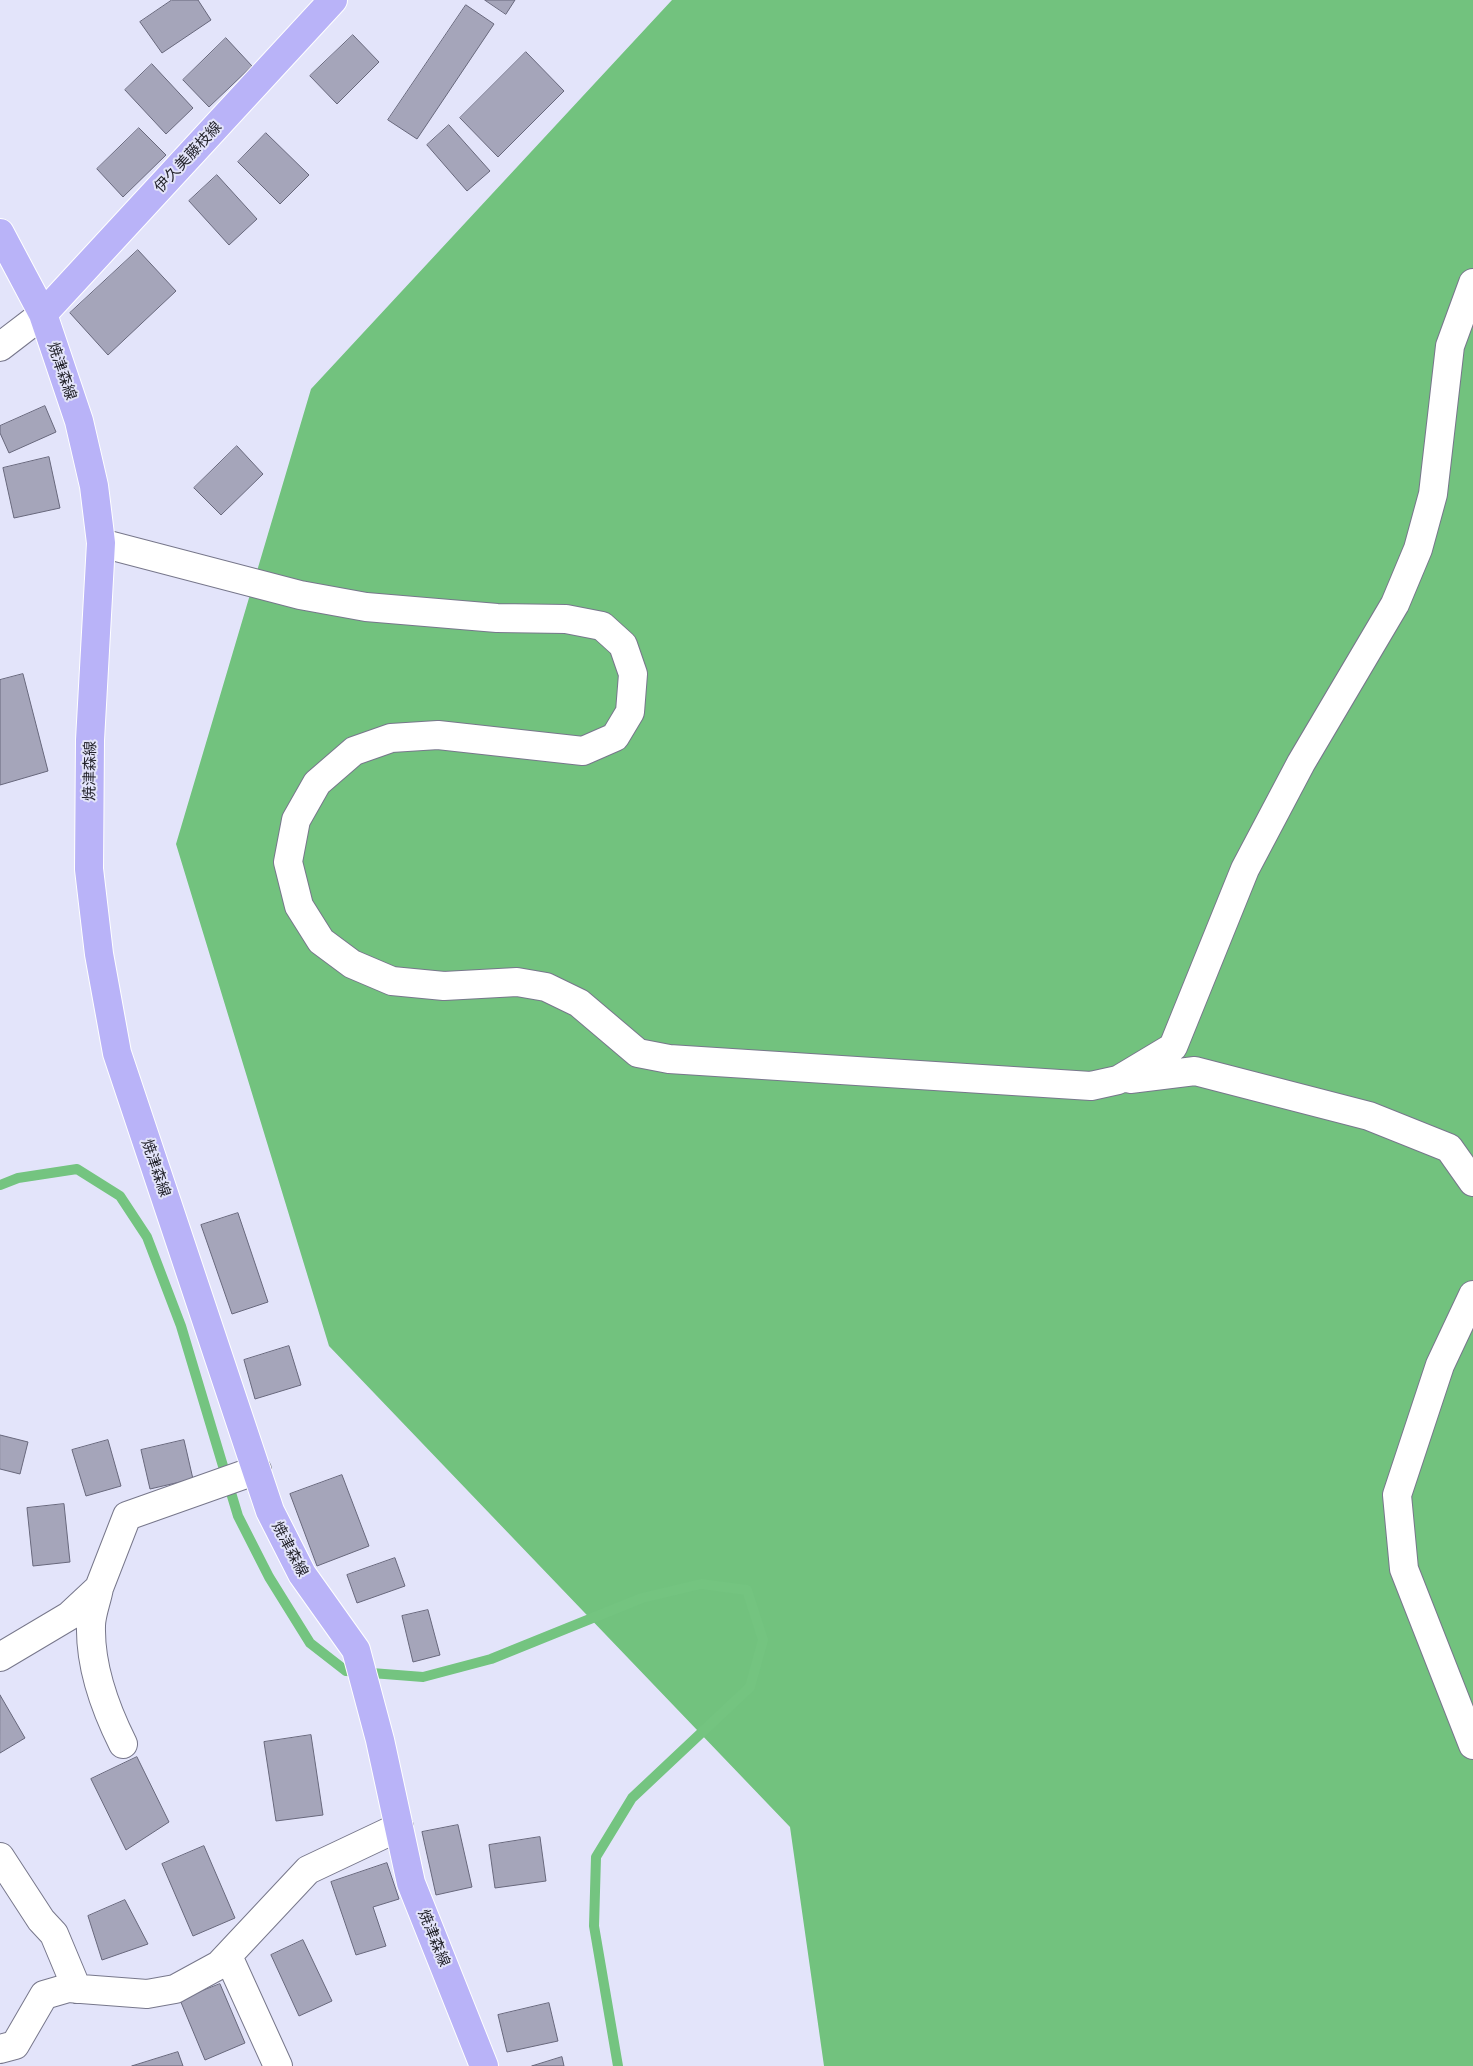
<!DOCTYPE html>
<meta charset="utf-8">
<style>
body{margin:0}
canvas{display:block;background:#e3e4fa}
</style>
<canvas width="1473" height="2066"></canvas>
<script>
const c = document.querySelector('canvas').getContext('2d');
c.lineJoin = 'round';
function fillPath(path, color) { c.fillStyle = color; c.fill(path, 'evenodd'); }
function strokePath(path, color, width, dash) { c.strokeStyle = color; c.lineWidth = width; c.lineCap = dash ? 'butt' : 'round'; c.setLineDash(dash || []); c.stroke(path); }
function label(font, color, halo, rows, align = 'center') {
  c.font = font + ' Lato,"Noto Sans JP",sans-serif'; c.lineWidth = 4; c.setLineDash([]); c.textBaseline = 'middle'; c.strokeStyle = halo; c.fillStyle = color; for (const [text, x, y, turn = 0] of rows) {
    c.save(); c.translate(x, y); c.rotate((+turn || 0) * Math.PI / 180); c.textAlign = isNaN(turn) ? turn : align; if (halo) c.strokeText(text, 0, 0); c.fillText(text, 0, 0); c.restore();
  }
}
fillPath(new Path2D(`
 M672,0H1473V2066H824L790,1827L329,1346L176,844L311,389Z`), '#72c27e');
strokePath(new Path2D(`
 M0,1185L18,1178L77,1169L120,1196L147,1237L181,1326L238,1516L269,1577L310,1643L346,1671L423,1677L491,1659L642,1598L701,1584L747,1590L763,1640L750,1687L632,1798L596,1857L594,1926L618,2066`), '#74c480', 10);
const building = new Path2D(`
 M172,0H198L211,20L162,53L140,22Z
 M485,0H515L506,14Z
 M466,5L494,24L417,139L388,120Z
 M353,35L379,62L337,104L310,76Z
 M226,38L252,66L209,107L183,80Z
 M526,52L564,91L498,157L460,118Z
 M152,64L193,108L166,134L125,90Z
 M449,125L490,171L467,191L427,145Z
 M139,128L166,155L123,197L97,169Z
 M266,133L309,175L280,204L238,162Z
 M217,175L257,219L229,245L189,201Z
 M138,250L176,291L108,355L70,313Z
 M45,406L56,432L9,453L0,433V426Z
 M237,446L263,474L221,515L194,488Z
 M49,457L60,508L14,518L3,468Z
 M23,674L48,771L0,785V680Z
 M238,1213L268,1302L232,1314L201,1225Z
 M289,1346L301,1385L255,1399L244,1360Z
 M0,1435L28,1442L20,1474L0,1469Z
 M108,1440L121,1486L86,1496L72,1450Z
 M184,1440L193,1479L150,1489L141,1450Z
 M342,1475L369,1546L317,1566L290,1494Z
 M64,1504L70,1562L33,1566L27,1508Z
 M395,1558L405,1586L357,1603L347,1575Z
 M428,1610L440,1655L413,1662L402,1616Z
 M0,1695L25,1738L0,1753Z
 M311,1735L323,1815L276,1821L264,1742Z
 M137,1757L169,1822L126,1850L91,1779Z
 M458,1825L472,1887L436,1895L422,1832Z
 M540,1837L546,1881L495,1888L489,1845Z
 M204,1846L235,1918L193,1936L162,1864Z
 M387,1863L399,1899L373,1907L386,1946L356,1955L331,1882Z
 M125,1900L148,1944L102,1960L88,1916Z
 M303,1940L332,2001L299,2016L271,1955Z
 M220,1984L245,2043L205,2060L180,2000Z
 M549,2003L558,2041L507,2052L498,2015Z
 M178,2052L183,2066H132Z
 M562,2057L564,2066H532Z`);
fillPath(building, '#a5a5ba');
strokePath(building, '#68687c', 1);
const minor = new Path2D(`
 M0,347L43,314
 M101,543L300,595L366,607L497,618L566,619L602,626L623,645L633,674L630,712L615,737L583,751L438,735L391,738L354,751L317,783L296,820L288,862L299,906L321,941L352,964L392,981L444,986L517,982L546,987L579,1003L638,1053L669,1059L1091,1086L1118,1080L1173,1047L1245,869L1301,763L1395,604L1418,549L1433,494L1450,346L1473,283
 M1130,1079L1195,1071L1369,1116L1449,1148L1473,1182
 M1473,1295L1440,1365L1397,1495L1404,1569L1473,1745
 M99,1588C97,1600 91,1614 91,1626C90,1667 105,1708 123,1744
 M0,1657L69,1616L99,1588L127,1516L257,1470
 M0,1857L41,1920L54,1934L77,1989
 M228,1956L278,2066
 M0,2049L15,2045L44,1995L68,1988L147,1994L175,1989L219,1965L308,1870L399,1827`);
const major = new Path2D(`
 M0,233L43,314L79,421L94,486L101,543L90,740L89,869L99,954L117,1053L270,1511L302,1574L356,1650L380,1740L411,1883L484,2066
 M43,314L333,0`);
strokePath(minor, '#77778b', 30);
strokePath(major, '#fff', 30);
strokePath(minor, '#fff', 28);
strokePath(major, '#b9b3f8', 28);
label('15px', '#24242c', '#e3e4fa', [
 ["伊久美藤枝線",188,157,-47],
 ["焼津森線",62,371,71],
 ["焼津森線",90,771,-89],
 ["焼津森線",156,1168,71],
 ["焼津森線",290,1549,62],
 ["焼津森線",434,1938,68]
]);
</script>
